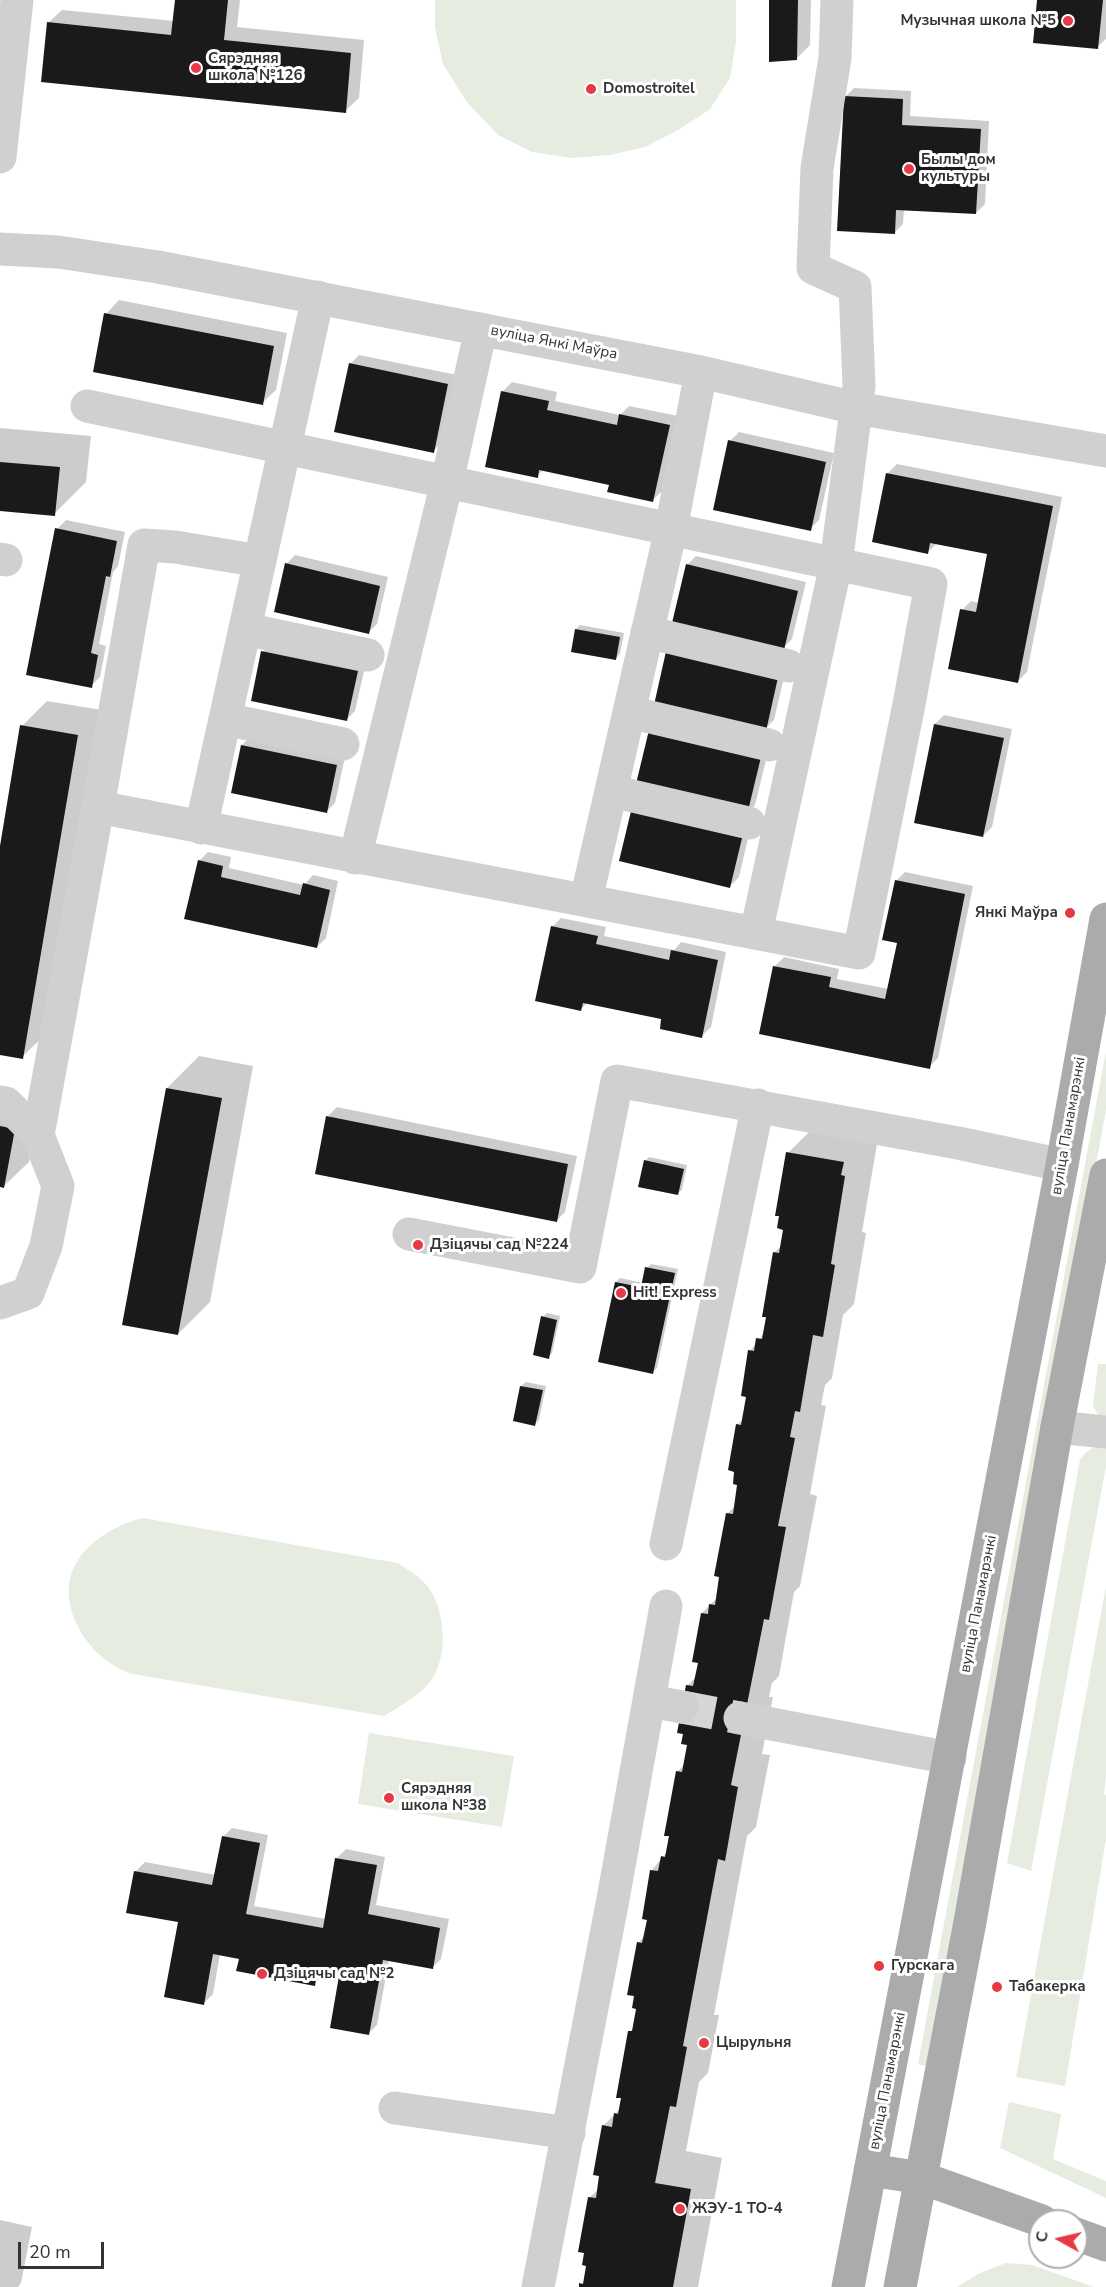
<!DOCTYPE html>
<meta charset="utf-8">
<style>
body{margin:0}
#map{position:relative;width:1106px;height:2287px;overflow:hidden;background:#fff;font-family:"Nunito Sans",sans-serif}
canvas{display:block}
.north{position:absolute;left:1028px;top:2209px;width:60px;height:60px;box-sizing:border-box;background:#fff;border:2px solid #adadad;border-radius:50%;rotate:278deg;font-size:16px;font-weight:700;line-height:24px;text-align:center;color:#333}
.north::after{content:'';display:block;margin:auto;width:21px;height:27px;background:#e63946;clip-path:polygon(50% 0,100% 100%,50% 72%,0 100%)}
.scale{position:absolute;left:18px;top:2242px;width:86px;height:27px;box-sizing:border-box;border:3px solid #333;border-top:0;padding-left:8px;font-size:18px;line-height:21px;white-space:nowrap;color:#333;-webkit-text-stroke:4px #fff;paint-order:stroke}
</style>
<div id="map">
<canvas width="1106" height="2287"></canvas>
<div class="north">С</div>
<div class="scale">20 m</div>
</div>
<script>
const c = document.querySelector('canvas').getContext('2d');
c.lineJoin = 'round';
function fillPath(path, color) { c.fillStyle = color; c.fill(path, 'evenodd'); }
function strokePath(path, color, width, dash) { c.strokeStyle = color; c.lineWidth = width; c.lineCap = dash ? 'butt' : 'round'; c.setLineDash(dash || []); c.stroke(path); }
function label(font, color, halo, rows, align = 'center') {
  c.font = font + ' "Nunito Sans",sans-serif'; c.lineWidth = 6; c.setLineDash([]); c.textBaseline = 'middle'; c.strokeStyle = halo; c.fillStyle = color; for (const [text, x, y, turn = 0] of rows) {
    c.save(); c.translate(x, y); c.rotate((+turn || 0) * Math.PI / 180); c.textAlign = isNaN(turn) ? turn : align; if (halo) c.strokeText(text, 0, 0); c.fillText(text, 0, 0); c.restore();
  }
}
fillPath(new Path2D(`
 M435,0H736V42L730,78L710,109L680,129L645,147L610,155L572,158L532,152L498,135L466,101L443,64L435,27Z
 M1106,1051V1110L929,2067L918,2064Z
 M1098,1364H1106V1420L1100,1418L1093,1406Z
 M1097,1445L1106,1447V1466L1031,1871L1007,1863L1080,1460L1085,1453Z
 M143,1518L397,1563C411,1571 427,1581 434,1597C445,1620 447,1657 432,1679C421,1695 400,1706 384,1716L144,1676C135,1674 126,1673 118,1668C90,1653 66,1619 69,1585C73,1549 111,1526 143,1518Z
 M1106,1586V1774L1104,1794L1106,1795V1839L1065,2086L1016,2077Z
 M369,1733L514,1756L502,1827L358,1804Z
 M1009,2102L1061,2114L1053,2159L1106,2181V2198L1000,2148Z
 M1006,2263L1032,2265L1094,2287H957L980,2273Z`), '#e6ecdf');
fillPath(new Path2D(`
 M176,0H240L237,27L364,40L359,98L345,111L48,23L62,10L174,21Z
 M770,0H811L810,45L796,59Z
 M1039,0H1106V39L1097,47Z
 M854,88L911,91L910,116L989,121L985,204L976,213L904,209L903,224L894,233L845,97Z
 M119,300L287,333L276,390L262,403L106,314Z
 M359,355L457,375L442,442L433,451L350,364Z
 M512,382L557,392L555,401L620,415L629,406L678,416L662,491L653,500L610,483L544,469L537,476L487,465L503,391Z
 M0,428L91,436L86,482L54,514L0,509Z
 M739,432L834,453L819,520L810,529L730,441Z
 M897,464L1062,497L1027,672L1018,681L962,610L971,601L979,603L989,553L937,543L928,552L888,473Z
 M66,520L125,532L118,566L113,572L99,644L106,646L100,677L91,686L57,529Z
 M295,555L388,577L377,624L368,633L286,564Z
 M696,556L806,582L792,639L783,648L687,565Z
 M580,625L624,633L620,654L616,658L576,629Z
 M677,639L787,664L774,720L765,729Z
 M272,643L366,662L355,711L346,720L263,652Z
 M47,701L102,710L47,1033L22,1057L0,1053V854L22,726Z
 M944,715L1012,729L992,827L983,836L916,822L935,724Z
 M660,722L769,748L755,805L746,814Z
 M251,736L345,757L335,803L326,812L242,745Z
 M752,821L739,877L730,886L621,860Z
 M208,852L231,857L229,868L304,885L313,875L338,881L326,938L317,947L186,918L199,861Z
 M905,872L973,886L938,1058L929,1067L775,966L784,957L839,969L837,979L889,989L899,942L896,881Z
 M561,918L606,927L604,936L674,950L681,942L726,952L711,1027L702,1036L663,1018L587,1003L581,1009L552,927Z
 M199,1056L253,1066L210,1302L178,1334L124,1324L167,1088Z
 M0,1098L39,1104L29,1162L4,1186H0Z
 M337,1107L577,1156L565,1212L556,1221L328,1116Z
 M820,1121L877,1144L862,1232L866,1233L854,1304L843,1315L832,1378L825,1385L821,1405L826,1406L810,1494L817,1496L800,1586L794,1592L779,1676L772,1683L769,1697H773L762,1754L770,1755L756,1827L747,1836L714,2015H719L708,2073L699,2082L686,2151L722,2158L698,2287H580L585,2280L587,2265L589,2198L599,2189L603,2126L621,2108L630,2032L634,2027L638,2007V1943L645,1936L652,1870L667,1852L677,1772L685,1764L689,1744L687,1686L697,1676L702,1613L717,1598L727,1514L736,1505L739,1484L737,1425L744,1418L748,1396L750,1351L765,1332L775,1252L782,1245L788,1153Z
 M649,1157L687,1165L682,1190L677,1194L645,1161Z
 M651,1264L678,1269L657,1368L653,1372L616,1282L620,1278L643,1283L647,1268Z
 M547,1313L560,1316L552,1353L548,1357L543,1317Z
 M526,1382L546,1386L539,1420L535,1424L521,1386Z
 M232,1828L268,1835L254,1906L326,1919L337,1858L346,1849L385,1857L376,1905L449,1919L441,1959L432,1968L389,1960L377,2025L368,2034L341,1975L324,1972L314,1984L240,1958L220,1954L213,1994L204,2003L180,1921L136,1871L145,1862L216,1875L223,1837Z
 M0,2220L32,2227L21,2283L18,2287H0Z`), '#0003');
fillPath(new Path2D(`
 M175,0H228L224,40L351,53L346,113L41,82L47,22L171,35Z
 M769,0H798L797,60L769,62Z
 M1037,0H1103L1098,49L1033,43Z
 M844,96L903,99L902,125L981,129L976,214L896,210L895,234L837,231Z
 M104,313L274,346L263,405L93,372Z
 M349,363L448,384L434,453L334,432Z
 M501,391L549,401L547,410L617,425L619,414L670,425L653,502L607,492L609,485L539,470L538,478L485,467Z
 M728,440L826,462L811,531L713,510Z
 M0,462L60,467L55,516L0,511Z
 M886,473L1053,506L1018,683L948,669L960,609L976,612L987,554L930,543L928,554L872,542Z
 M55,528L117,541L110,577L106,576L91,653L98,655L92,688L26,675Z
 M285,563L380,586L369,634L274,612Z
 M686,564L798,591L784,650L672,623Z
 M575,629L620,637L616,660L571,652Z
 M667,647L779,673L766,731L654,705Z
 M261,651L358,671L347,721L251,701Z
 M934,724L1004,738L983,837L914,823Z
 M20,725L78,735L23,1059L0,1055V846Z
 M649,730L761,757L747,815L635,788Z
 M241,745L337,765L327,813L231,793Z
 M633,803L744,830L730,888L619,861Z
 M198,860L223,866L221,877L300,895L303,883L330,890L317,948L184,919Z
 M895,880L965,894L930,1069L759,1034L773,966L831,977L829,987L885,999L897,943L882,940Z
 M551,926L598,936L596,944L669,960L671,950L718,960L702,1038L660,1029L661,1019L583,1003L581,1011L535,1001Z
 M166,1088L222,1098L178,1335L122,1325Z
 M326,1116L568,1164L557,1222L315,1174Z
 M0,1126L15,1129L4,1188L0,1187Z
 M786,1152L844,1162L841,1175L845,1176L831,1264L835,1265L823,1337L813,1335L800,1412L795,1411L790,1437L795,1438L778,1526L786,1527L769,1620L764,1619L731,1785L738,1787L725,1861L718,1859L683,2046L687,2047L676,2107L670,2106L655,2183L691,2189L673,2287H579V2283L583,2284L586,2266L582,2265L584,2253L578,2252L588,2197L596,2198L599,2176L593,2175L602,2125L612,2127L614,2113L618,2114L621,2098H616L628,2031H632L636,2009L632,2008L634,1996L627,1995L637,1942L642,1943L647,1920L642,1919L650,1870L658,1871L661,1856L665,1857L669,1836H664L676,1771L682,1772L687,1745L681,1744L683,1734L677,1733L686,1685L693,1686L698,1663L692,1662L701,1613L708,1614L709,1604L715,1605L719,1577L714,1576L726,1513L733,1514L737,1485L733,1484L734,1472L728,1470L736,1424L741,1425L746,1397L741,1396L748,1350L754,1351L756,1338L762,1339L766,1317H762L773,1252L779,1253L783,1230L777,1228L779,1216H775Z
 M644,1160L684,1169L678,1195L638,1187Z
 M645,1267L675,1273L653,1374L598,1362L615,1282L641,1287Z
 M541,1316L557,1320L549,1359L533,1355Z
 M520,1386L543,1390L535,1426L513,1421Z
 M222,1836L260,1843L246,1914L323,1928L335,1858L377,1865L368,1914L440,1928L433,1969L383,1960L369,2035L330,2028L339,1976L317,1972L315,1986L236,1971L239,1959L213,1954L204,2005L164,1997L178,1922L126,1913L134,1871L212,1885Z`), '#1a1a1a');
strokePath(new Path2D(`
 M682,1707L740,1718`), '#d6d6d6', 33, [33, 16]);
strokePath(new Path2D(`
 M0,157L17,0
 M0,249L58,252L158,267L701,372L856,408L1106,451
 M0,559L6,560
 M245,629L368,655
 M647,632L789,666
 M629,712L769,745
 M225,719L343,744
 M611,791L749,823
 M98,807L144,545L175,547L260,561
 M201,828L318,297
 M355,858L447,482L481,329
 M586,900L671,529L701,372
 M756,933L836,564L859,386L855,287L813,268L817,168L835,58L837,0
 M0,1102L6,1103L38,1135L58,1186L46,1246L28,1293L0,1303
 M38,1135L98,807L859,953L910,699L931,584L87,406
 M409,1234L580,1267L617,1081L958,1143L1062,1165
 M1057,1427L1106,1432
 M666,1544L758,1105
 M650,1701L682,1707
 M740,1718L950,1758
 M395,2108L569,2133
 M538,2287L613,1899L666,1606`), '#d0d0d0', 33);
strokePath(new Path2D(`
 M870,2170L922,2178L1042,2221
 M1076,2234L1106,2245
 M848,2287L1062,1165L1106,919
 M900,2287L970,1922L1057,1427L1106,1175`), '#ababab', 33);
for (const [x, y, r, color] of [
 [1068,21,6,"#e63946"],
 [196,68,6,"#e63946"],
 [591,89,6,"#e63946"],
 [909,169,6,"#e63946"],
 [1070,913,6,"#e63946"],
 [418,1245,6,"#e63946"],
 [621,1293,6,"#e63946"],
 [389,1798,6,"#e63946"],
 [879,1966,6,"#e63946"],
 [262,1974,6,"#e63946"],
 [997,1987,6,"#e63946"],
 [704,2043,6,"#e63946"],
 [680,2209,6,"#e63946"]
]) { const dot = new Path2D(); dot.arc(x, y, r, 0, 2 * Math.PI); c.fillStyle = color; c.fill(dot); strokePath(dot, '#fff', 2); }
label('bold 15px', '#333', '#fff', [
 ["Музычная школа №5",1056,21,"right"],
 ["Сярэдняя",208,59],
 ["школа №126",208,76],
 ["Domostroitel",603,89],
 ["Былы дом",921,160],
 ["культуры",921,177],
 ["Янкі Маўра",1058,913,"right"],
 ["Дзіцячы сад №224",430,1245],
 ["Hit! Express",633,1293],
 ["Сярэдняя",401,1789],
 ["школа №38",401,1806],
 ["Гурскага",891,1966],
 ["Дзіцячы сад №2",274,1974],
 ["Табакерка",1009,1987],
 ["Цырульня",716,2043],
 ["ЖЭУ-1 ТО-4",692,2209]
], 'left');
label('15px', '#333', '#fff', [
 ["вуліца Янкі Маўра",554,343,11],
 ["вуліца Панамарэнкі",1069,1126,-80],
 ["вуліца Панамарэнкі",979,1604,-79],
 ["вуліца Панамарэнкі",888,2081,-79]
]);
</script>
